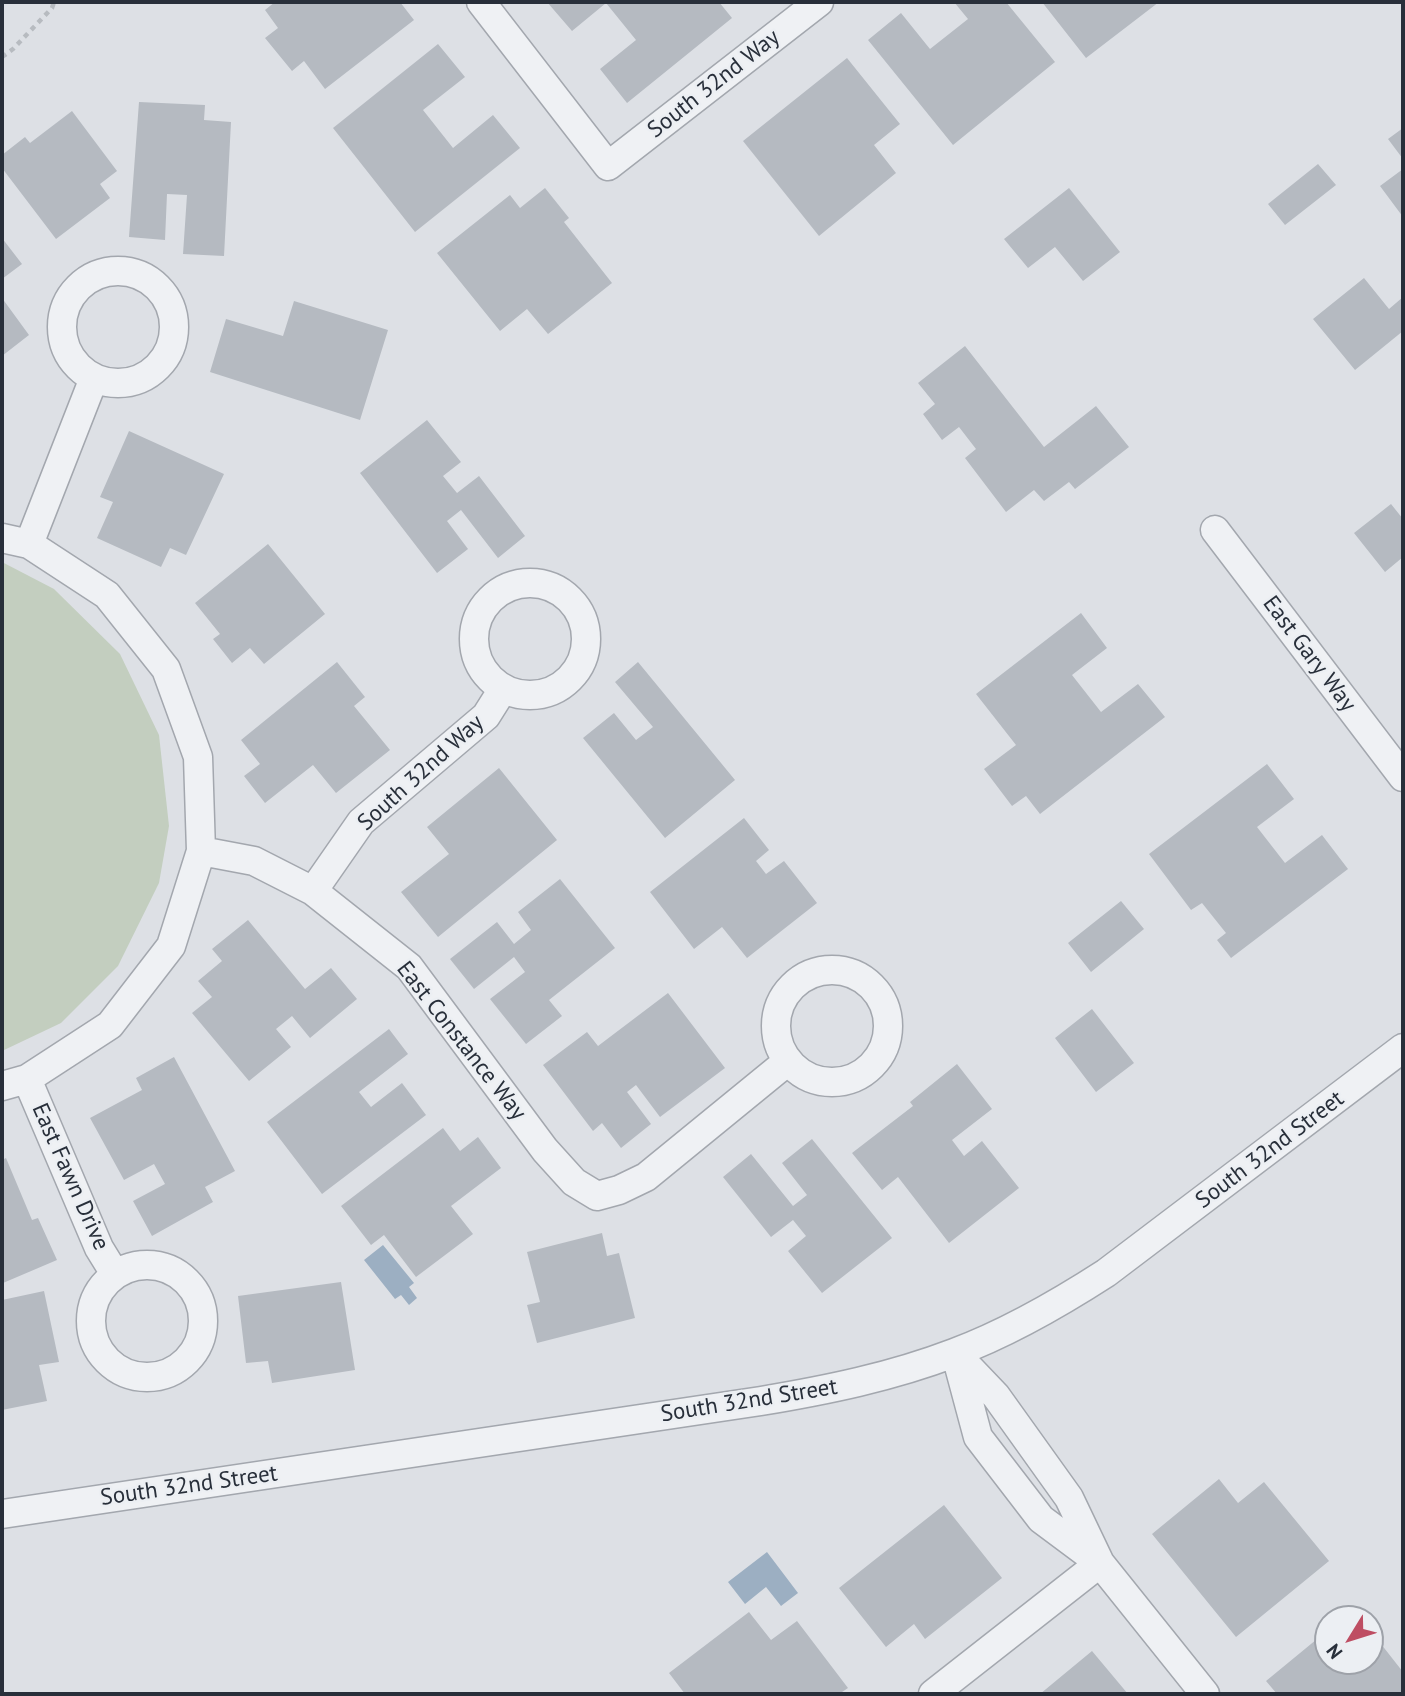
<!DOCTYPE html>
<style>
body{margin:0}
#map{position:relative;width:1405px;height:1696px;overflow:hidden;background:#dde0e5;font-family:"PT Sans",sans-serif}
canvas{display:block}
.frame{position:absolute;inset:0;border:4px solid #282f3a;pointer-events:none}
.north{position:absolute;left:1314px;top:1605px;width:70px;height:70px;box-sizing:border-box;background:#eceff3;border:2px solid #9ea2a9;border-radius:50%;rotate:232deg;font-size:19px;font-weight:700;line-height:28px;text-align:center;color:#282f3a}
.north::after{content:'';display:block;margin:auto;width:24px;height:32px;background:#be4e63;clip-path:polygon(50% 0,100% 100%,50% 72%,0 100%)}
</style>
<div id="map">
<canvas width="1405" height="1696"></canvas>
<div class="frame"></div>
<div class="north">N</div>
</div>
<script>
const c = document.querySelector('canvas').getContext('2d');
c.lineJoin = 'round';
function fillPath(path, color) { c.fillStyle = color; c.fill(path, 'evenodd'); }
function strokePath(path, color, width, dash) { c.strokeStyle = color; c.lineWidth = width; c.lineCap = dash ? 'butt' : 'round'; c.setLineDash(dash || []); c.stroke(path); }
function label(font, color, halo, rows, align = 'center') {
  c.font = font + ' "PT Sans",sans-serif'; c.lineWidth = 5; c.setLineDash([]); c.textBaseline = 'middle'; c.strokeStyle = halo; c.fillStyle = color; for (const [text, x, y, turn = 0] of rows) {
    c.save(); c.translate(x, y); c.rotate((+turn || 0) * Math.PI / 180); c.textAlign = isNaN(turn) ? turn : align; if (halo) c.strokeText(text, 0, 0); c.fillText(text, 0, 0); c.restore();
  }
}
fillPath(new Path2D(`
 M2,562L54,589L120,654L159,735L169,826L159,883L118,966L61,1023L2,1051Z`), '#c3cebf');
fillPath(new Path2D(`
 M383,1245L414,1283L409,1287L417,1298L409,1305L401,1295L395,1299L364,1260Z
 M767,1552L798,1593L781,1606L766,1587L745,1604L728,1582Z`), '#9cafc2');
fillPath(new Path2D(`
 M275,2H400L414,20L325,89L304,61L292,71L265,38L278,28L265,10Z
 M547,2H719L732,18L627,103L600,69L636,40L606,3L572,31Z
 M954,2H1006L1055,62L953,145L868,40L901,13L930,49L968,19Z
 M1042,2H1159L1086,58Z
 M438,44L465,77L423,110L453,148L493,115L520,148L415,232L333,128Z
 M847,58L900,124L874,145L896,173L819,236L743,141Z
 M139,102L205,105L204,120L231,122L224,256L183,254L187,195L167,194L165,240L129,237Z
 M72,111L117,171L100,184L110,198L56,239L2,168V155L25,137L30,143Z
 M1403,128V159L1388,139Z
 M1318,164L1336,185L1285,225L1268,204Z
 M1403,169V217L1380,186Z
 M545,188L569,218L564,222L612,283L548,334L527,309L500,331L437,253L510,195L520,208Z
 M1069,188L1120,252L1083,281L1055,247L1028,268L1004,239Z
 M2,238L22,264L2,279Z
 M1364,278L1389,309L1403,297V331L1355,370L1313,319Z
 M2,298L29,335L2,356Z
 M294,301L388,330L360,420L210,372L226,319L283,336Z
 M965,346L1044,447L1096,406L1129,447L1075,489L1069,482L1044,501L1034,490L1006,512L965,458L976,449L959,427L942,440L923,414L935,404L918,383Z
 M427,420L461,462L443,476L457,493L479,476L525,536L498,558L461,510L447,521L468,549L437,573L360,473Z
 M129,431L224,474L186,555L170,548L161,567L97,538L113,502L100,497Z
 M1391,504L1403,519V557L1385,572L1354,533Z
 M268,544L325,614L264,664L250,648L232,663L213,639L220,634L195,603Z
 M1081,613L1107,648L1072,675L1101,712L1138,684L1165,717L1040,814L1026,796L1012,806L984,769L1016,745L976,694Z
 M337,662L365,697L354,706L390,750L336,793L313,765L265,803L244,776L260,764L241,740Z
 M638,662L735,780L665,838L583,738L614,713L636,740L653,727L615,682Z
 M1267,764L1294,799L1257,827L1285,863L1322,835L1348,869L1231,958L1217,940L1226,933L1202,903L1191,910L1149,854Z
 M499,768L557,840L438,937L401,892L449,854L427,827Z
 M744,818L769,850L756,861L766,874L784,861L817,903L747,958L722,927L694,949L650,892Z
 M560,879L615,948L549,1000L562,1016L526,1044L490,999L525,972L514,957L474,989L450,959L497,922L514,944L531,930L518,912Z
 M1121,901L1144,929L1091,972L1068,943Z
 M248,920L305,989L331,968L357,999L310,1038L292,1016L276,1029L291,1047L249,1081L192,1013L212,997L198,981L222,961L212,949Z
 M668,993L725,1068L660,1117L636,1085L627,1092L651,1124L621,1148L602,1123L593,1131L543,1065L587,1032L598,1046Z
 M1092,1009L1134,1063L1096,1092L1055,1038Z
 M389,1029L408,1054L359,1092L371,1107L402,1083L426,1115L322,1194L267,1122Z
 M174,1057L235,1171L205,1187L213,1202L152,1236L133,1201L165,1184L154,1164L124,1180L90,1118L142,1090L136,1078Z
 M957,1064L992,1109L952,1140L964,1156L982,1141L1019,1188L949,1243L898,1177L882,1190L852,1153L913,1106L910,1102Z
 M443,1128L460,1151L478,1137L501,1168L451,1206L473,1234L416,1277L384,1235L371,1245L341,1206Z
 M812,1139L892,1238L822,1293L788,1251L806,1236L793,1220L771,1237L723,1177L751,1154L793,1206L807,1195L782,1163Z
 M6,1158L32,1220L38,1218L57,1260L3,1283L2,1160Z
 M602,1233L607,1256L619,1253L635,1318L537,1343L527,1305L540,1302L527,1252Z
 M341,1282L355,1370L272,1383L268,1361L246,1363L238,1296Z
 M44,1291L59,1362L39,1365L47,1401L2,1410V1300Z
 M1219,1479L1238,1503L1264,1482L1329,1561L1236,1637L1152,1534Z
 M944,1505L1002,1578L925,1639L914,1624L886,1647L839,1588Z
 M749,1612L771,1640L797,1621L848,1688L839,1694H685L669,1673Z
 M1328,1630V1661H1370V1630L1403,1672V1694H1277L1266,1681Z
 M1092,1651L1128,1694H1040Z`), '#b5bac1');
const minor = new Path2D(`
 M481,2L608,166L819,2
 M62 327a56 56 0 1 1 112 0a56 56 0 1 1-112 0Z
 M1215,530L1403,777
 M2,538L29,544L107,595L166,669L198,757L201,851L171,946L110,1025L27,1079L2,1086
 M29,544L94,378
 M474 639a56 56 0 1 1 112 0a56 56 0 1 1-112 0Z
 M201,851L254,861L313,891L409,967L545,1150L574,1182L597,1196L619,1190L646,1177L788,1061
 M313,891L361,822L486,716L503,689
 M776 1026a56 56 0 1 1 112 0a56 56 0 1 1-112 0Z
 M27,1079L99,1248L115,1274
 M91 1321a56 56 0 1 1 112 0a56 56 0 1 1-112 0Z
 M955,1353L996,1396L1069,1498L1100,1563L1205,1694
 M956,1355L978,1437L1041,1519L1096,1560
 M2,1514L761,1401C827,1390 891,1377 954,1353C1008,1333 1058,1304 1106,1273L1403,1048
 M933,1694L1100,1563`);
strokePath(minor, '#a3a7ae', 31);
strokePath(new Path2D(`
 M2,57L13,49L52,8L54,2`), '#b7bbc0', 4.5, [5, 5]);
strokePath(minor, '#eff1f4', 28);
label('23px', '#282f3a', '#eceff3', [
 ["South 32nd Way",714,84,-38],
 ["East Gary Way",1309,654,53],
 ["South 32nd Way",421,773,-42],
 ["East Constance Way",461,1041,52],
 ["South 32nd Street",1270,1150,-37],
 ["East Fawn Drive",70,1177,66],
 ["South 32nd Street",749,1401,-9],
 ["South 32nd Street",189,1486,-8]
]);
</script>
